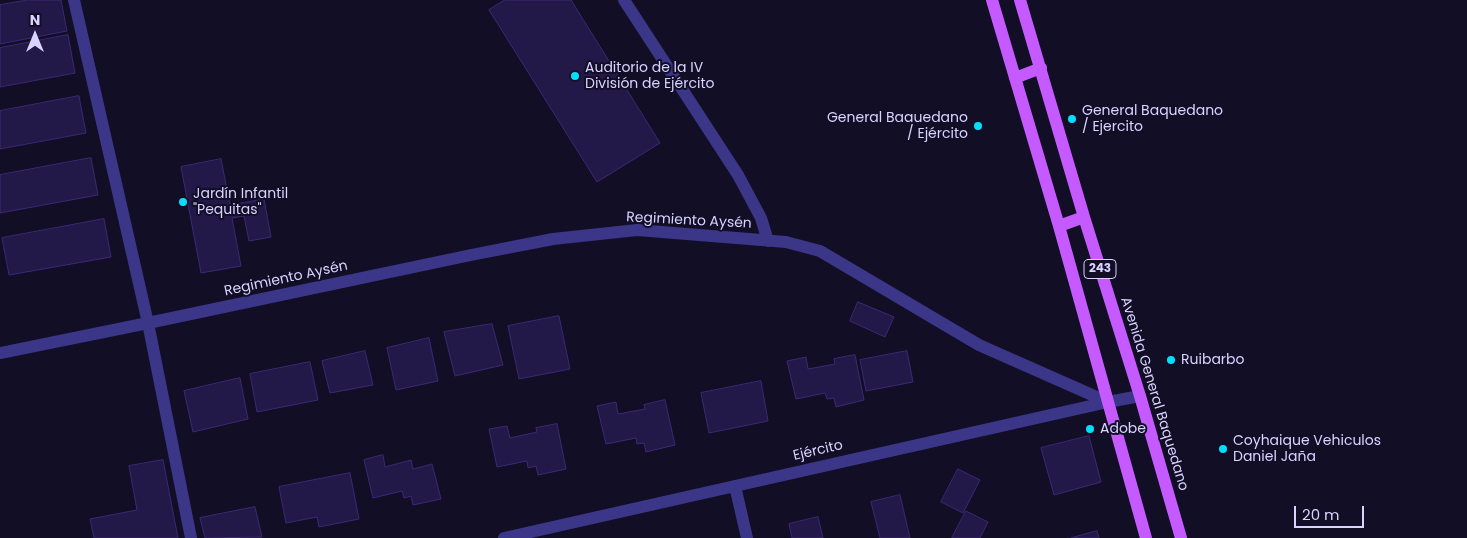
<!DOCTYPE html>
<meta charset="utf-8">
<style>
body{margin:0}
#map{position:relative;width:1467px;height:538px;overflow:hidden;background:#120e26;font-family:Poppins,sans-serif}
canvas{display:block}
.north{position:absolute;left:10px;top:10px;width:50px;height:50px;-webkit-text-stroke:4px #120e26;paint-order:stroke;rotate:0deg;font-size:14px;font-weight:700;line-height:20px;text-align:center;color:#d9d3ff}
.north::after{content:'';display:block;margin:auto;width:18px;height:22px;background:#d9d3ff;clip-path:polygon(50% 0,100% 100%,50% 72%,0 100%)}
.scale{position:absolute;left:1294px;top:506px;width:70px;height:22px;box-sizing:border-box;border:2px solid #d9d3ff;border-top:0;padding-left:6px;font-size:15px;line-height:18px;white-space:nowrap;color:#d9d3ff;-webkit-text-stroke:4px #120e26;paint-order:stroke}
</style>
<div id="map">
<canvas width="1467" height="538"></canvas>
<div class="north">N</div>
<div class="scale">20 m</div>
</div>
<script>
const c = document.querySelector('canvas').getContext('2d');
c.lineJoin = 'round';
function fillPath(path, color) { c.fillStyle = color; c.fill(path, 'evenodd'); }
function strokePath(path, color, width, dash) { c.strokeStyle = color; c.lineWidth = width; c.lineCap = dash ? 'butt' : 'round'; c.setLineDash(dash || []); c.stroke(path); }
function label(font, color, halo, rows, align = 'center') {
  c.font = font + ' Poppins,sans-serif'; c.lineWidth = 4; c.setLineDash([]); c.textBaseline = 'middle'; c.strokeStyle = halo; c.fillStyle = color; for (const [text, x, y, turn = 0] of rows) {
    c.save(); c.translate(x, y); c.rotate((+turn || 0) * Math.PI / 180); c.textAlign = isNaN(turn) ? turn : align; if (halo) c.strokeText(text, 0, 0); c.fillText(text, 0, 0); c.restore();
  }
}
const building = new Path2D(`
 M28,0H61L67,31L0,44V5Z
 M505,0H571L660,143L597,182L489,10Z
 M68,35L75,73L0,87V48Z
 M79,96L86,133L0,149V111Z
 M91,158L98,195L0,213V175Z
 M221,159L230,205L264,199L271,237L249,241L244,216L232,218L241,266L201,273L181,167Z
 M104,219L111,257L9,275L2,238Z
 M858,302L894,317L885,337L850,321Z
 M559,316L570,369L519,379L508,326Z
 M492,324L503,365L455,376L444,332Z
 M429,338L438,381L396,390L387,348Z
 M365,351L373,385L330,393L322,361Z
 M907,351L913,382L866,391L860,360Z
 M855,355L864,400L836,407L834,398L827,399L825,393L796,399L787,361L806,357L808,369L835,364L834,359Z
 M310,362L318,400L257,412L250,374Z
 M240,378L248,419L193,432L184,391Z
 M761,381L768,421L709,433L701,393Z
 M665,400L675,445L646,452L644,443L637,444L636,438L606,444L597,406L616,402L618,414L645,409L644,405Z
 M557,424L566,469L538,475L536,466L528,468L527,461L497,467L489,429L507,426L510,438L537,432L536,428Z
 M1089,436L1101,482L1054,495L1041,448Z
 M383,455L385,467L411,460L413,469L432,464L441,499L413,505L411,496L404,498L402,491L373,498L364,460Z
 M163,460L178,538H94L90,519L137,510L129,466Z
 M958,469L980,480L963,513L941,502Z
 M350,473L359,519L319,527L317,517L286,523L279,487Z
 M900,495L910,538H880L871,502Z
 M255,507L262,537L205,538L200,518Z
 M966,511L988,522L980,538H952Z
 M818,517L823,538H792L789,524Z
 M1097,531L1099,538H1071Z`);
fillPath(building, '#231948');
strokePath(building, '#3a2a75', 1);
strokePath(new Path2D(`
 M74,0L148,323L191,538
 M624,0L738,175L761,218L768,241
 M0,353L148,323L471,255L553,239L637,230L786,242L820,251L979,345L1108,402
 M735,486L747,538
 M504,538L1108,402L1140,396`), '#3b3687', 12);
strokePath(new Path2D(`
 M992,0L1059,226L1146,538
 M1020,0L1084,217L1140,396L1181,538
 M1015,78L1041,68
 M1059,226L1084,217`), '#c45aff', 12);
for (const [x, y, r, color] of [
 [575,76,5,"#00e0fe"],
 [1072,119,5,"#00e0fe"],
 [978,126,5,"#00e0fe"],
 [183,202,5,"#00e0fe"],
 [1171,360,5,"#00e0fe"],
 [1090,429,5,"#00e0fe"],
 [1223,449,5,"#00e0fe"]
]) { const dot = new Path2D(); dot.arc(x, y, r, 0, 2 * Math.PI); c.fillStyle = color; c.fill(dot); strokePath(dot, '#120e26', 2); }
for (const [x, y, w] of [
 [1100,269,32]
]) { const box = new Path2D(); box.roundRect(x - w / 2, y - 9.5, w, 19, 4); c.fillStyle = '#120e26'; c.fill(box); strokePath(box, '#d9d3ff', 1); }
label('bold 12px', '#d9d3ff', null, [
 ["243",1100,269]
]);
label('14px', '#d9d3ff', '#120e26', [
 ["Auditorio de la IV",585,68],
 ["División de Ejército",585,84],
 ["General Baquedano",1082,111],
 ["/ Ejercito",1082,127],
 ["General Baquedano",968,118,"right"],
 ["/ Ejército",968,134,"right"],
 ["Jardín Infantil",193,194],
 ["\"Pequitas\"",193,210],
 ["Ruibarbo",1181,360],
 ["Adobe",1100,429],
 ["Coyhaique Vehiculos",1233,441],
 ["Daniel Jaña",1233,457]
], 'left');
label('14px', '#d9d3ff', '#120e26', [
 ["Regimiento Aysén",689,221,3],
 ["Regimiento Aysén",286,279,-12],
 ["Avenida General Baquedano",1154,394,73],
 ["Ejército",818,451,-13]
]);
</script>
